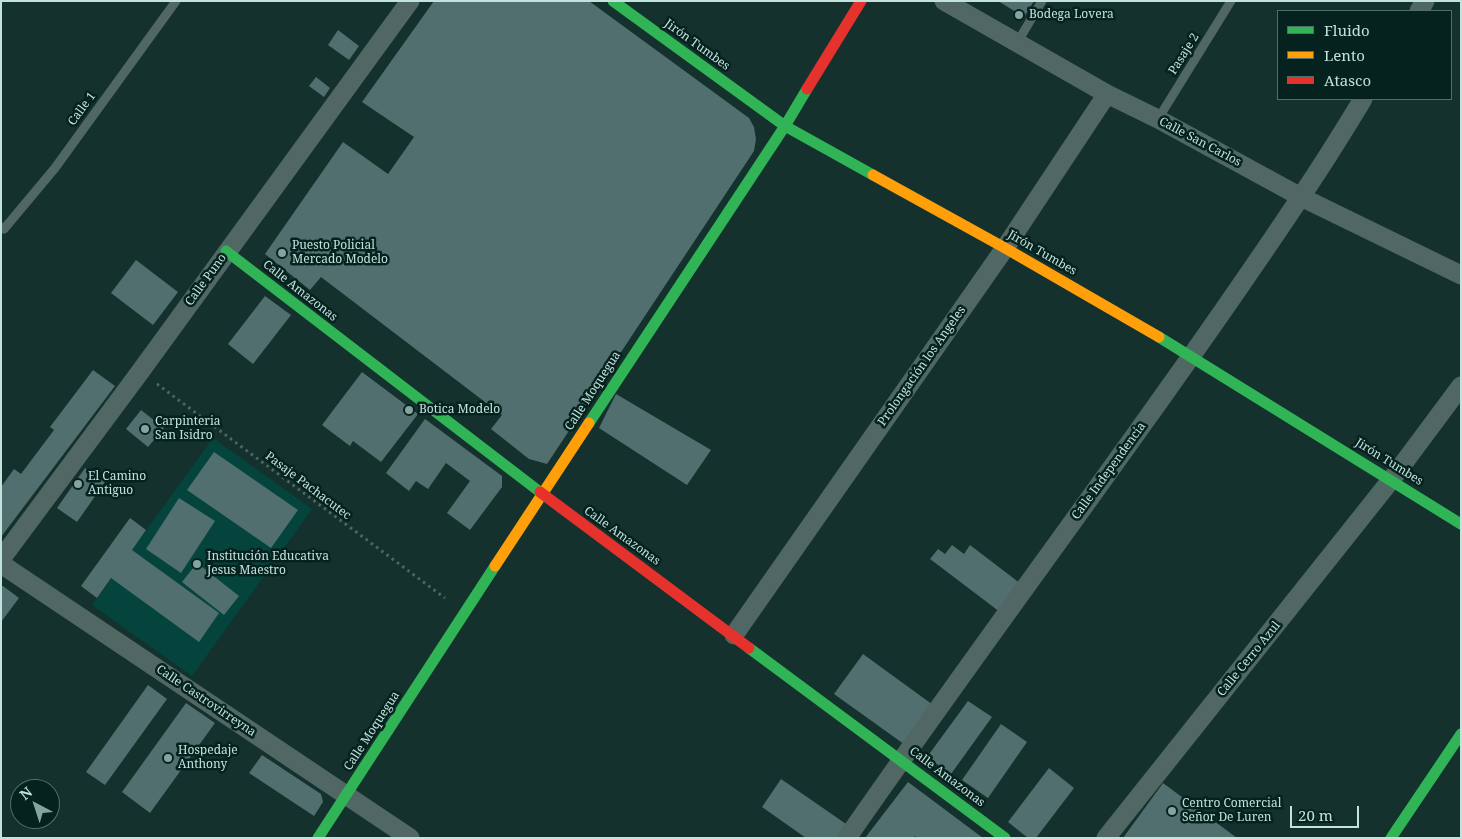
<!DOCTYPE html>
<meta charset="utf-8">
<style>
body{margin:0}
#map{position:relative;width:1462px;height:839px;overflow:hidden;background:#14312e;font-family:"Noto Serif",serif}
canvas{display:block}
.frame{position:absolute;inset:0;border:2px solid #c2e2dc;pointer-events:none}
.legend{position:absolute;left:1277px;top:10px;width:175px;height:90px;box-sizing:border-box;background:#06221e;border:1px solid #516f6a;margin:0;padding:6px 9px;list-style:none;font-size:15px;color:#c2e2dc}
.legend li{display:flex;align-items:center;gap:10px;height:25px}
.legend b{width:25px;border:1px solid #516f6a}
.north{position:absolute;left:10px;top:779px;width:50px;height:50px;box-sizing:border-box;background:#06221e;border:1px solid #516f6a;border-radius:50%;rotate:320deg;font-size:14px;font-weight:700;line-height:20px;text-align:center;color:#c2e2dc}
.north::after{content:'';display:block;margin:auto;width:18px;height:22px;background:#85a49f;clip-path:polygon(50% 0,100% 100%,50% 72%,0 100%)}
.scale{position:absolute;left:1290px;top:806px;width:69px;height:22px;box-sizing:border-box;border:2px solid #c2e2dc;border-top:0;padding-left:6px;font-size:15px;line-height:18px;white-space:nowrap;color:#c2e2dc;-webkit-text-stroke:4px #06221e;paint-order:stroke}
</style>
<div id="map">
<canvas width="1462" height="839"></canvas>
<div class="frame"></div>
<ul class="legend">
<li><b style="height:6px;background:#30b455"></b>Fluido</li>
<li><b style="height:6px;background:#ff9f0a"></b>Lento</li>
<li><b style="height:6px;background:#e5322d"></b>Atasco</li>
</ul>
<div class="north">N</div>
<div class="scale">20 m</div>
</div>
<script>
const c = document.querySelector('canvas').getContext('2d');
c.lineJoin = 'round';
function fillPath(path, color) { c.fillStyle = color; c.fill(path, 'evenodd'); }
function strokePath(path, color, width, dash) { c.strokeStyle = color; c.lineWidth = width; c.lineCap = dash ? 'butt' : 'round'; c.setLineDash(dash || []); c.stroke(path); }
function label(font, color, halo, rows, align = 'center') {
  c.font = font + ' "Noto Serif",serif'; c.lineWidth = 5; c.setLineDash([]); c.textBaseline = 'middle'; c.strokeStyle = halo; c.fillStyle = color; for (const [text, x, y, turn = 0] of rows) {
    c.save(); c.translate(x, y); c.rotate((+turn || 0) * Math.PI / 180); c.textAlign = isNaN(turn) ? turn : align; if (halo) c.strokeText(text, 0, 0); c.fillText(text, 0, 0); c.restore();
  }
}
fillPath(new Path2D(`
 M213,438L312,509L192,676L92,605Z`), '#04443d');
fillPath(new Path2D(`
 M434,1H589L749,118L754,127L756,139L754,151L547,464L529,459L491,429L502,415L321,277L310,290L265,254L343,142L388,174L414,137L362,102Z
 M998,1H1034L1024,17Z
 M338,30L359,46L349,60L328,45Z
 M316,77L330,88L324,97L309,86Z
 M136,260L178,292L153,325L111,293Z
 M265,296L291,315L253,364L228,344Z
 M93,370L115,386L1,537V487L14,469L21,474L54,430L50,427Z
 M362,372L418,414L381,462L353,441L350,446L322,425Z
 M616,394L711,450L687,485L599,428Z
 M141,410L164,428L148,447L126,429Z
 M425,419L502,476V487L470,530L447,513L470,481L446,463L428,489L416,481L409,491L386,473Z
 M214,452L298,510L271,548L187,490Z
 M85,468L105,482L77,522L57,508Z
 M179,498L215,521L181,573L146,549Z
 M130,518L146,530L132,550L219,613L199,642L111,578L97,598L81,586Z
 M952,545L964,554L970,545L1021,584L1000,612L930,559L938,549L945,554Z
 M197,563L239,596L224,615L182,582Z
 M3,586L19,598L1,622V587Z
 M863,654L940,710L908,747L834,694Z
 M148,685L167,699L105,785L86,772Z
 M968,701L992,717L951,774L927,757Z
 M186,703L215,723L150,813L122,792Z
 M1001,724L1027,742L988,798L962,780Z
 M262,755L321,794L323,802L314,816L249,773Z
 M1049,768L1074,788L1036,838H1028L1008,822Z
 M781,779L849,826L841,838H806L762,807Z
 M908,782L983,838H918L915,836L914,838H865Z
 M1163,783L1237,838H1123Z`), '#516f6f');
strokePath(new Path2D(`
 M157,384L445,598`), '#506663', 3, [2.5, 4]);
strokePath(new Path2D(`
 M1017,43L1042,1
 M1158,119L1231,1
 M1,227L4,229L55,168L176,1`), '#506764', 9);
strokePath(new Path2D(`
 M944,1L1107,94L1158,119L1301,197L1461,275
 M1419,11L1425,1
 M1,559L140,372L410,1
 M1,564L410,838
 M734,635L1005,248L1107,94
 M847,838C996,623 1155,415 1300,198C1322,166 1343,132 1363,99
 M1106,838L1391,480L1461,386`), '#506764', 19);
strokePath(new Path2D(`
 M613,1L785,126L873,175
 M226,251L540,492
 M1159,337L1461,524
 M589,423L785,126L807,89
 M749,648L1005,838
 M318,838L495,566
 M1391,838L1461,734`), '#30b455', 11);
strokePath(new Path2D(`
 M873,175L1005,248L1159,337
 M495,566L589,423`), '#ff9f0a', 11);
strokePath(new Path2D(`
 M807,89L861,1
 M540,492L749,648`), '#e5322d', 11);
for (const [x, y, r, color] of [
 [1019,15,5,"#85a49f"],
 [282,253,5,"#85a49f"],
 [409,410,5,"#85a49f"],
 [145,429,5,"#85a49f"],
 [78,484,5,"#85a49f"],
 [197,564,5,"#85a49f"],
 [168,758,5,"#85a49f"],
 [1172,811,5,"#85a49f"]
]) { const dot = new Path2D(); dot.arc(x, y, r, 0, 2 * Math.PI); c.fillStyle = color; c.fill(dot); strokePath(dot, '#06221e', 2); }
label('12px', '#c2e2dc', '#06221e', [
 ["Bodega Lovera",1029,15],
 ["Puesto Policial",292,246],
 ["Mercado Modelo",292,260],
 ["Botica Modelo",419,410],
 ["Carpinteria",155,422],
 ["San Isidro",155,436],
 ["El Camino",88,477],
 ["Antiguo",88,491],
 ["Institución Educativa",207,557],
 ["Jesus Maestro",207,571],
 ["Hospedaje",178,751],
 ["Anthony",178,765],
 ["Centro Comercial",1182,804],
 ["Señor De Luren",1182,818]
], 'left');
label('12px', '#c2e2dc', '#06221e', [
 ["Jirón Tumbes",697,45,36],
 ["Pasaje 2",1184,54,-58],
 ["Calle 1",82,109,-54],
 ["Calle San Carlos",1200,142,28],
 ["Jirón Tumbes",1042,253,30],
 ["Calle Puno",206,280,-54],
 ["Calle Amazonas",300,291,38],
 ["Prolongación los Angeles",922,366,-55],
 ["Calle Moquegua",593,391,-57],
 ["Jirón Tumbes",1389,462,32],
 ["Calle Independencia",1109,471,-54],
 ["Pasaje Pachacutec",308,486,37],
 ["Calle Amazonas",622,536,36],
 ["Calle Cerro Azul",1249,659,-51],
 ["Calle Castrovirreyna",206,701,34],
 ["Calle Moquegua",372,731,-57],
 ["Calle Amazonas",947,777,37]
]);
</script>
